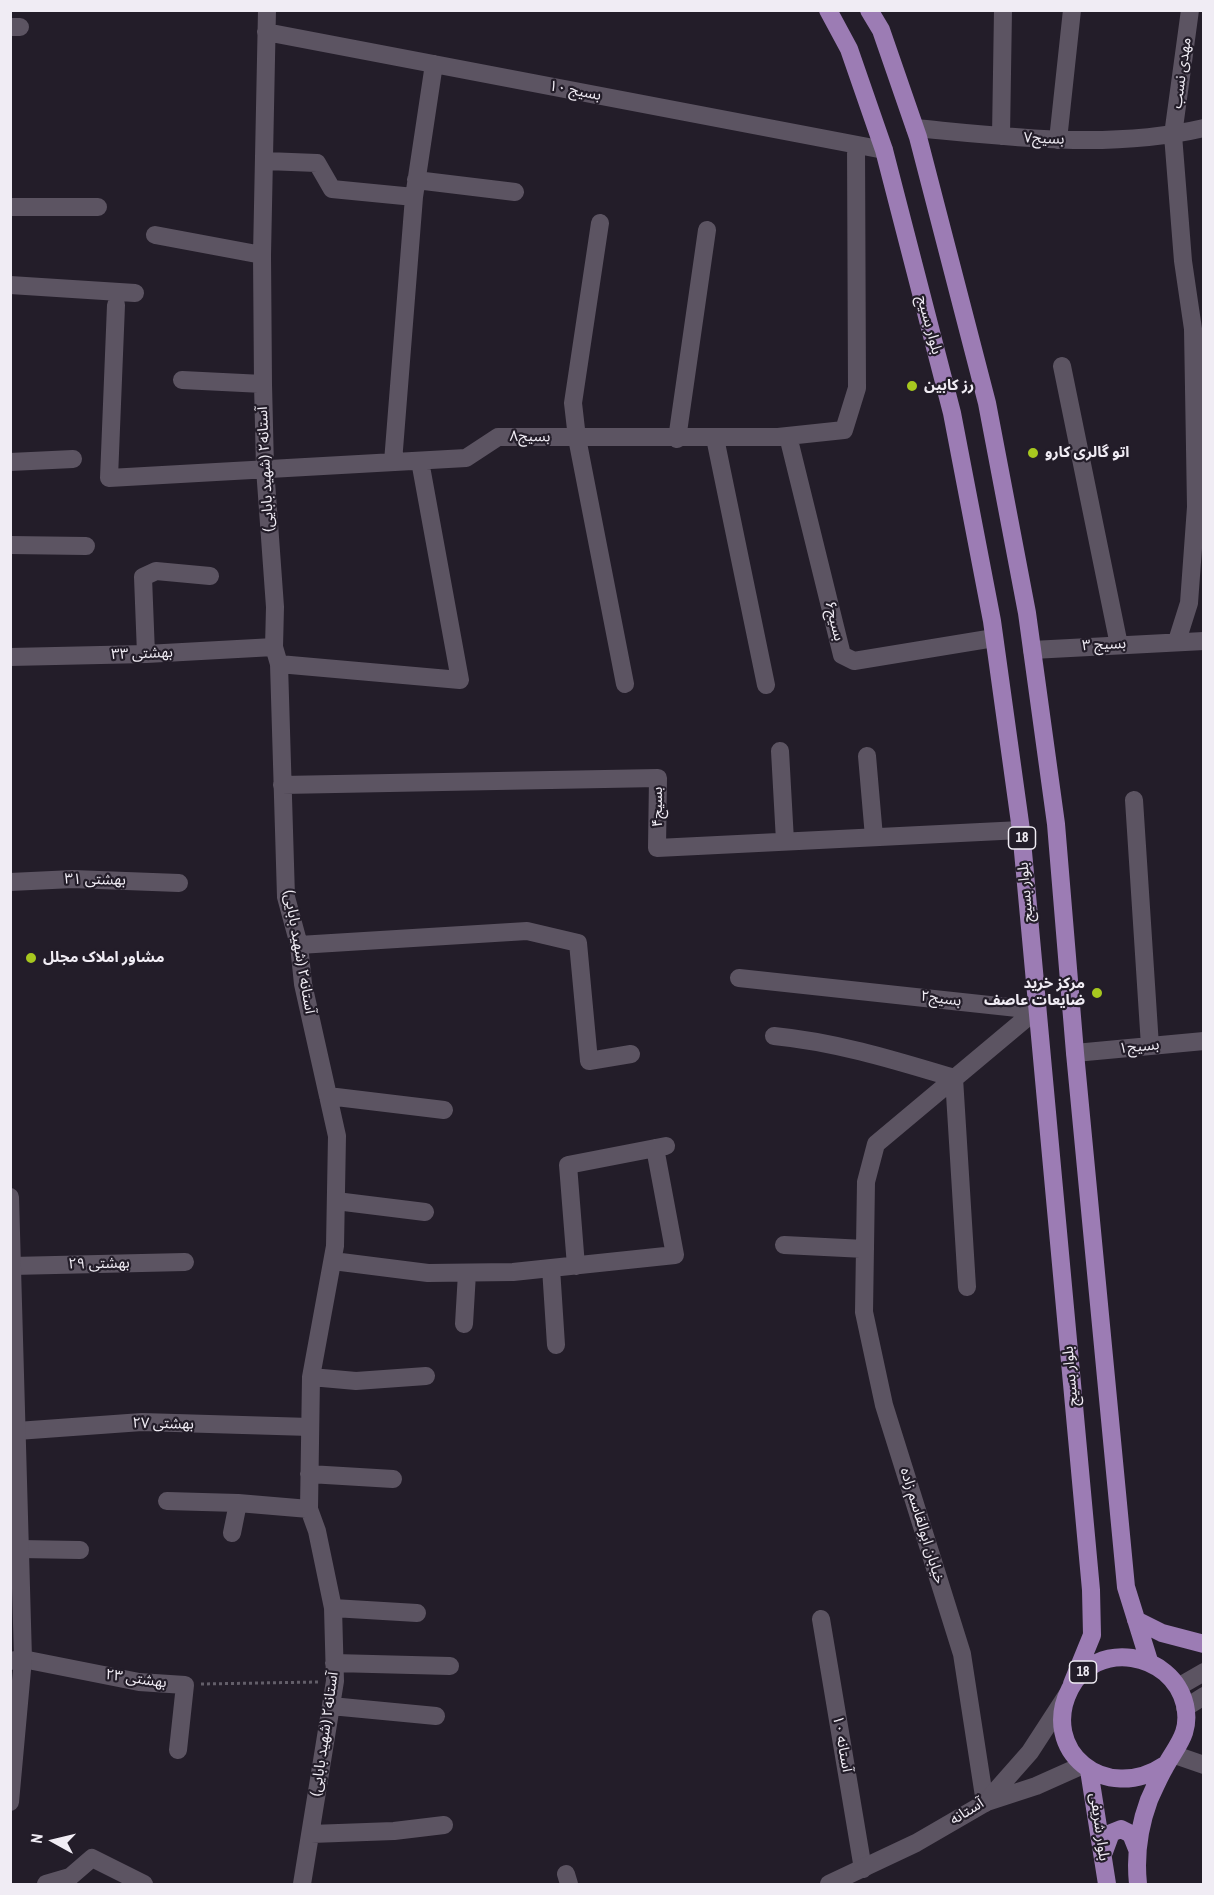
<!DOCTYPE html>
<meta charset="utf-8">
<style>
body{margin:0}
#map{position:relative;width:1214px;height:1895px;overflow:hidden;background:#231d29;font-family:"Archivo Narrow",sans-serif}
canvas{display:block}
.frame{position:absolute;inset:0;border:12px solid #f0ecf4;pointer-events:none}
.north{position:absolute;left:24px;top:1811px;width:60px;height:60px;-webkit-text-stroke:4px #231d29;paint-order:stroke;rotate:278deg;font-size:16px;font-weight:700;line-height:24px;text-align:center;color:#f0ecf4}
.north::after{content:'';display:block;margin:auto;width:21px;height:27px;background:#f0ecf4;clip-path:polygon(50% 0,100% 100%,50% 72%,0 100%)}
</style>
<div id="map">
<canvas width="1214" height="1895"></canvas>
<div class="frame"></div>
<div class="north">N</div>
</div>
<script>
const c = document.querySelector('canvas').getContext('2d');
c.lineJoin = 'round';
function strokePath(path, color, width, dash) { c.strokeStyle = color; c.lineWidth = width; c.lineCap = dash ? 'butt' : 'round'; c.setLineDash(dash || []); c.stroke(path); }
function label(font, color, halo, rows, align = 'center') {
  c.font = font + ' "Archivo Narrow","Noto Sans Arabic",sans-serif'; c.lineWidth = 4.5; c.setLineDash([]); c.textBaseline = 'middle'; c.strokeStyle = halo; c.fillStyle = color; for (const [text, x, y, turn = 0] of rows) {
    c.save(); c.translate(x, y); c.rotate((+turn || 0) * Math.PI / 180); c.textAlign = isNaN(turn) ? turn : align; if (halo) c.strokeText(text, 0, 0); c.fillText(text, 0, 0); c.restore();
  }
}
strokePath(new Path2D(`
 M201,1684L318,1682`), '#635e69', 3, [3, 3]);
strokePath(new Path2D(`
 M267,10L262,255L263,384L265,468L275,607L274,647L279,664L286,897L299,945L303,984L337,1136L335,1246L311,1377L309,1509L317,1531L333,1608L335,1681L302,1884
 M10,27H20
 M266,32L884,150
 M915,128C1010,137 1109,150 1204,128
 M1001,136L1003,10
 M1058,140L1072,10
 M266,161L317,163L332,189L414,197
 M416,180L515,192
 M10,207H98
 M600,223L573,403L577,438L625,684
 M155,235L262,255
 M10,285L135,293
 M116,305L109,478L466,458L498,437H778L844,430L857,388L856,145
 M1062,366L1119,645
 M182,380L263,384
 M788,436L842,655L854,661L994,638
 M715,438L766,685
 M677,439L707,230
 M10,462L73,459
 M393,462L414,197L434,64
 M10,545L86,546
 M1177,641L1189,603L1196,507L1193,329L1183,261L1173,135L1190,10
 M1032,650L1204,641
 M146,654L143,577L156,571L210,576
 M10,657L146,654L274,647
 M279,664L460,680L420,461
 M780,751L785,841
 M867,756L874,837
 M282,785L658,778L657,848L1021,830
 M1134,800L1150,1046
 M10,882L73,879L179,883
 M299,945L527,931L578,943L589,1061L631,1054
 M739,978L1036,1010L876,1144L866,1182L864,1312L884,1405L962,1654L985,1803
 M774,1036C836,1042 894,1060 954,1078
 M1075,1053L1204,1041
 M954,1078L967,1287
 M328,1096L444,1110
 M336,1201L425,1212
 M784,1245L865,1249
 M333,1261L428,1273L513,1272L675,1255L655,1148
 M12,1266L185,1262
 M576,1266L568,1165L666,1146
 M551,1268L556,1345
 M464,1324L467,1273
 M311,1377L356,1381L426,1376
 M17,1431L142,1422L310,1427
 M309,1474L393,1479
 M167,1501L238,1503L309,1509
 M232,1533L238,1503
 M20,1549L80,1550
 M333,1608L417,1613
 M821,1619L863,1869
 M10,1661L23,1659L139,1682L185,1685L178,1750
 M334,1663L450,1666
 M331,1706L436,1716
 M1175,1755L1204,1765
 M311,1834L394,1831L444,1825
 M566,1874L569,1884
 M46,1884L70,1877L92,1858L144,1884`), '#5c5462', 18);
strokePath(new Path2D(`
 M10,1197L23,1659L10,1802
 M1178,1687L1204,1672
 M1185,1708L1204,1696
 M987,1802L1036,1786L1083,1765
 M829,1884L916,1843L985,1803L1030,1752L1067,1695`), '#5c5462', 18);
strokePath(new Path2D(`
 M828,10L849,49L884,150L952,413L992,621L1021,830L1091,1590L1092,1635L1072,1684
 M869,10L881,30L918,137L987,403L1027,613L1056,824L1075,1053L1126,1587L1149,1661
 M1136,1620L1162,1633L1204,1644
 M1089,1770L1107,1884
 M1104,1852L1111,1833L1121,1829L1131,1834L1137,1849
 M1138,1884C1135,1855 1139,1827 1149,1800C1154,1789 1159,1777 1165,1767C1177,1745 1191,1733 1185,1705C1172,1651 1095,1639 1070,1689C1039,1750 1105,1805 1165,1765`), '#9c7cb4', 18);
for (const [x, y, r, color] of [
 [912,386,6,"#a7c81f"],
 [1033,453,6,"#a7c81f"],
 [31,958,6,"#a7c81f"],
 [1097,993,6,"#a7c81f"]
]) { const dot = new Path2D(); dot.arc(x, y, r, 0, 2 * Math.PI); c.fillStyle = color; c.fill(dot); strokePath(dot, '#231d29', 2); }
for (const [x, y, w] of [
 [1022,838,27],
 [1083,1672,27]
]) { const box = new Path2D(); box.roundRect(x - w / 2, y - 11, w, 22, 4.5); c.fillStyle = '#231d29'; c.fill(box); strokePath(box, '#f0ecf4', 1.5); }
label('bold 14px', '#f0ecf4', null, [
 ["18",1022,838],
 ["18",1083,1672]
]);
label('15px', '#f0ecf4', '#231d29', [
 ["مهدی نسب",1182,73,-82],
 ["بسیج ۱۰",575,91,11],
 ["بسیج۷",1044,139,2],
 ["بلوار بسیج",929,325,75],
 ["بسیج۸",530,437,1],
 ["آستانه۲ (شهید بابایی)",266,469,-93],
 ["بسیج۶",834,621,76],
 ["بسیج ۳",1104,645,-3],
 ["بهشتی ۳۳",142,654,-2],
 ["بسیج۴",658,807,-90],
 ["بهشتی ۳۱",95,880,1],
 ["بلوار بسیج",1026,892,-95],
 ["آستانه۲ (شهید بابایی)",299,952,80],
 ["بسیج۲",941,999,7],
 ["بسیج۱",1139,1047,-6],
 ["بهشتی ۲۹",99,1264,-1],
 ["بلوار بسیج",1071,1376,-95],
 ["بهشتی ۲۷",163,1424,1],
 ["خیابان ابوالقاسم زاده",922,1526,73],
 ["بهشتی ۲۳",136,1679,8],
 ["آستانه۲ (شهید بابایی)",325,1734,-82],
 ["آستانه ۱۰",842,1744,80],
 ["آستانه",967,1812,-32],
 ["بلوار شریفی",1099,1827,82]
]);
label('bold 15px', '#f0ecf4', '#231d29', [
 ["رز کابین",924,386],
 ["اتو گالری کارو",1045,453],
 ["مشاور املاک مجلل",43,958],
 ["مرکز خرید",1085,984,"right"],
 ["ضایعات عاصف",1085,1001,"right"]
], 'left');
</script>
